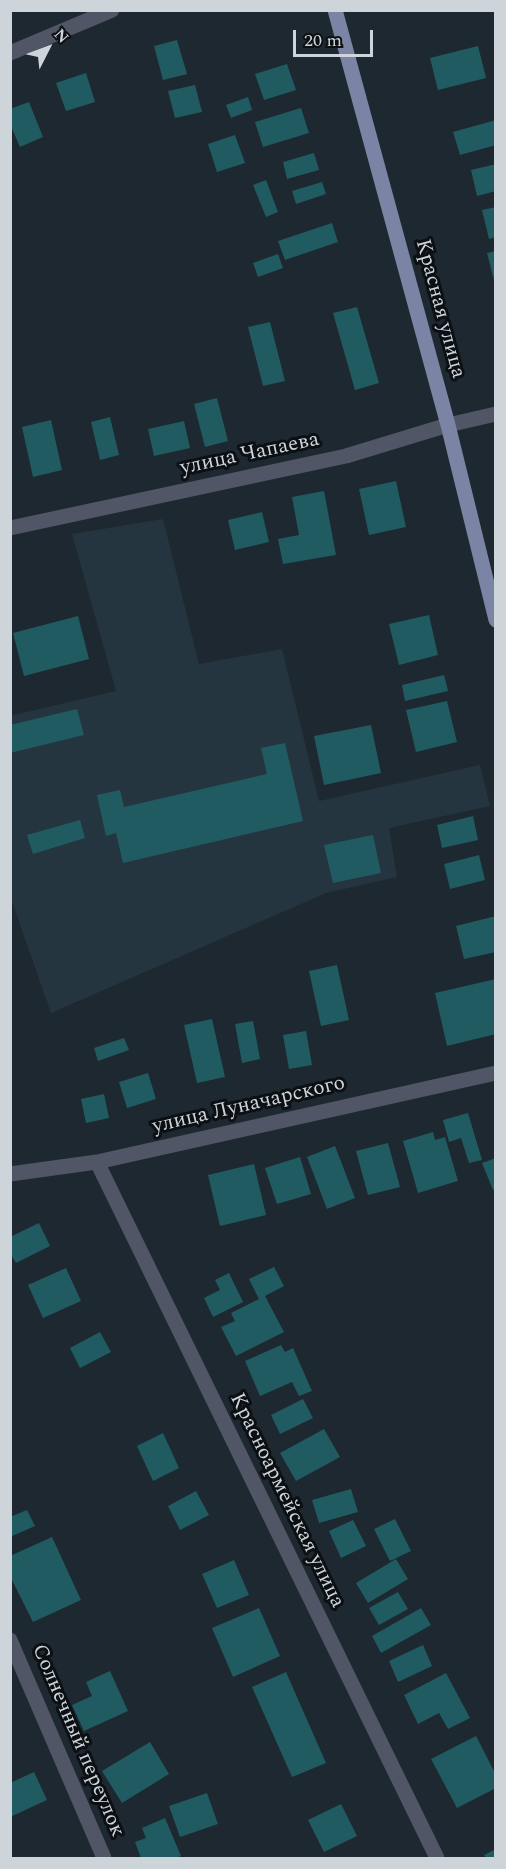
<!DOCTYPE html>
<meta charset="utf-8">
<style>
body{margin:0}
#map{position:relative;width:506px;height:1869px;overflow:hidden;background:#1e2830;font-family:Spectral,serif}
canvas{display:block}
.frame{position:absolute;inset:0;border:12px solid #ced5da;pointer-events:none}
.north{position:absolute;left:18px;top:18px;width:60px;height:60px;-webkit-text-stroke:4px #0c1014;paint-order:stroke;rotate:48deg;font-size:16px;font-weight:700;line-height:24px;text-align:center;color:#ced5da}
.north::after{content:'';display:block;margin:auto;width:21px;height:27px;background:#ced5da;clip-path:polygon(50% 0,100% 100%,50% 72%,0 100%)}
.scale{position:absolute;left:293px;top:30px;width:80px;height:27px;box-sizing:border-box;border:3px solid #ced5da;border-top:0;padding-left:8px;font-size:18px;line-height:21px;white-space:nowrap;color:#ced5da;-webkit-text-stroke:4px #0c1014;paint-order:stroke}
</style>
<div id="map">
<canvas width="506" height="1869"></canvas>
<div class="frame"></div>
<div class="north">N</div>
<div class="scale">20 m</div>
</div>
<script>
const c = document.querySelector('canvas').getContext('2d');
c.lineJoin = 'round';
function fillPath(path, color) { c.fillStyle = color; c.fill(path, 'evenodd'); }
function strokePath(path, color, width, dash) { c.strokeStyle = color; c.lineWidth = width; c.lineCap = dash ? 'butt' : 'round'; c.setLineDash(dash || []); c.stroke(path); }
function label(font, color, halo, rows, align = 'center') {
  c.font = font + ' Spectral,serif'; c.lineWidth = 6; c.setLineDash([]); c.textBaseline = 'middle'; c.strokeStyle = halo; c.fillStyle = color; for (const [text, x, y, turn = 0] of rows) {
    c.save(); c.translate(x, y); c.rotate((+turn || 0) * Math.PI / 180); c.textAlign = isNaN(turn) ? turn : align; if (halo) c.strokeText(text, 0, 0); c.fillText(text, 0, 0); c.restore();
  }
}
fillPath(new Path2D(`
 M163,519L199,664L282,649L319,801L480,765L490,806L389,828L397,877L326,893L51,1013L11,899L10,716L116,691L72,534Z`), '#25353f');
fillPath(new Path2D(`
 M177,40L187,74L163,80L154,46Z
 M478,46L486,78L438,90L430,58Z
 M287,64L296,90L264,100L255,74Z
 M86,73L95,102L66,111L56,83Z
 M195,85L202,112L175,118L168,91Z
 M248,97L252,110L231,118L226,105Z
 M29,102L43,137L20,147L10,124V109Z
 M301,108L309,133L263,147L255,122Z
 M496,120V145L460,155L453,132Z
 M235,135L245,163L217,172L208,144Z
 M314,153L319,170L287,179L283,162Z
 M496,164V191L477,196L471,170Z
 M266,180L278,212L266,217L253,185Z
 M322,182L326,194L296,204L292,191Z
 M496,207V237L489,239L482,210Z
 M332,223L338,242L285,260L278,241Z
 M496,251V284H495L487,253Z
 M278,254L283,268L258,277L253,263Z
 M357,307L379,383L355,390L333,313Z
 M270,322L285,381L263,386L248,327Z
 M217,398L228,441L205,447L194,404Z
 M110,417L119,455L100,460L91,422Z
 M51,420L62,470L33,477L22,427Z
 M184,421L190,448L154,456L148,429Z
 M396,481L406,527L369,535L359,489Z
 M324,491L336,555L283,564L278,539L299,535L292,497Z
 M262,512L269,542L235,550L228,520Z
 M429,615L438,655L399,665L389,624Z
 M78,616L89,659L24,676L13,633Z
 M444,675L448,691L405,701L402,685Z
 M447,701L457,742L416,752L406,710Z
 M77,709L84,735L10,753V725Z
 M371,725L381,773L324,785L314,736Z
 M285,743L303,821L123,863L116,833L106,836L97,795L120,790L124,807L267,774L261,748Z
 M473,816L478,840L442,848L437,825Z
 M80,820L85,838L33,854L27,835Z
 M373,835L381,873L333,883L324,845Z
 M479,855L485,880L450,889L444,864Z
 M496,916V952L464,959L456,926Z
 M337,965L349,1020L321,1026L309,971Z
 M496,979V1034L447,1046L435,993Z
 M212,1019L225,1077L197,1083L184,1025Z
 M253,1021L260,1059L242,1063L235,1024Z
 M306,1031L312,1065L289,1069L283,1035Z
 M124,1038L129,1050L98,1061L94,1048Z
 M148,1073L156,1099L127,1108L119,1082Z
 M104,1094L109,1118L86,1123L81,1099Z
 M468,1113L482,1160L469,1163L461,1138L449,1142L443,1120Z
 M433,1132L435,1140L445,1137L458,1181L418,1193L403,1141Z
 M388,1143L400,1187L368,1195L356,1151Z
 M335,1146L355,1198L327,1209L307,1157Z
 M300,1157L311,1194L277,1204L265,1168Z
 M496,1158V1189L493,1190L482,1163Z
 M254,1164L266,1215L220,1226L208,1175Z
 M39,1223L50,1246L16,1263L10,1253V1237Z
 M274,1267L284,1286L265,1296L284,1332L236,1356L221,1327L235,1321L231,1313L259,1299L249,1279Z
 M66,1268L81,1301L43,1318L28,1285Z
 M229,1273L243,1302L213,1317L204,1298L220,1290L215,1280Z
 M100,1332L111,1352L80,1368L70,1348Z
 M281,1345L285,1352L293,1348L312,1391L299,1396L292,1382L260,1396L245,1361Z
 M303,1399L313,1418L280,1434L271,1415Z
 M324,1429L340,1457L296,1481L280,1453Z
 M163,1433L179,1468L153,1481L137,1446Z
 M351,1489L358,1512L319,1523L312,1500Z
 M196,1491L209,1515L180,1530L168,1506Z
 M27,1510L35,1526L10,1537V1517Z
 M395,1519L411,1551L390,1561L374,1529Z
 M353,1520L366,1546L341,1558L329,1531Z
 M52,1537L81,1600L33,1622L10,1576V1556Z
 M396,1559L408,1579L368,1603L356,1583Z
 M234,1560L249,1595L217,1608L202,1574Z
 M398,1592L408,1609L379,1625L369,1608Z
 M259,1608L280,1656L233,1677L212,1628Z
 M421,1608L431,1625L381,1653L372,1636Z
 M423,1645L432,1666L398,1682L389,1661Z
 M110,1671L128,1711L84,1731L72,1705L92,1696L86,1682Z
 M286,1672L326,1763L292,1777L252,1687Z
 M446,1673L470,1718L448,1729L439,1713L418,1724L404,1695Z
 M476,1736L496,1775V1788L457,1808L431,1759Z
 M150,1742L169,1774L122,1803L102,1771Z
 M34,1772L47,1800L10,1817V1783Z
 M207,1793L218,1824L180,1837L169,1806Z
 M341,1804L357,1836L324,1852L308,1820Z
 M165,1818L181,1856L176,1858H141L135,1842L146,1838L142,1828Z
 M496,1849V1858H486L484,1855Z`), '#205b61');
strokePath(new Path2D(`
 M10,53L112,10
 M10,528L346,456L448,425L496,414
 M97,1162L437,1858
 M10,1174L97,1162L496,1073
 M10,1640L104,1858`), '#515666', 15);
strokePath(new Path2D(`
 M335,10L448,425L496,620`), '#7b84a5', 15);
label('21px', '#ced5da', '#0c1014', [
 ["Красная улица",439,309,75],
 ["улица Чапаева",250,455,-12],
 ["улица Луначарского",249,1106,-13],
 ["Красноармейская улица",286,1501,64],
 ["Солнечный переулок",77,1741,67]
]);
</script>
